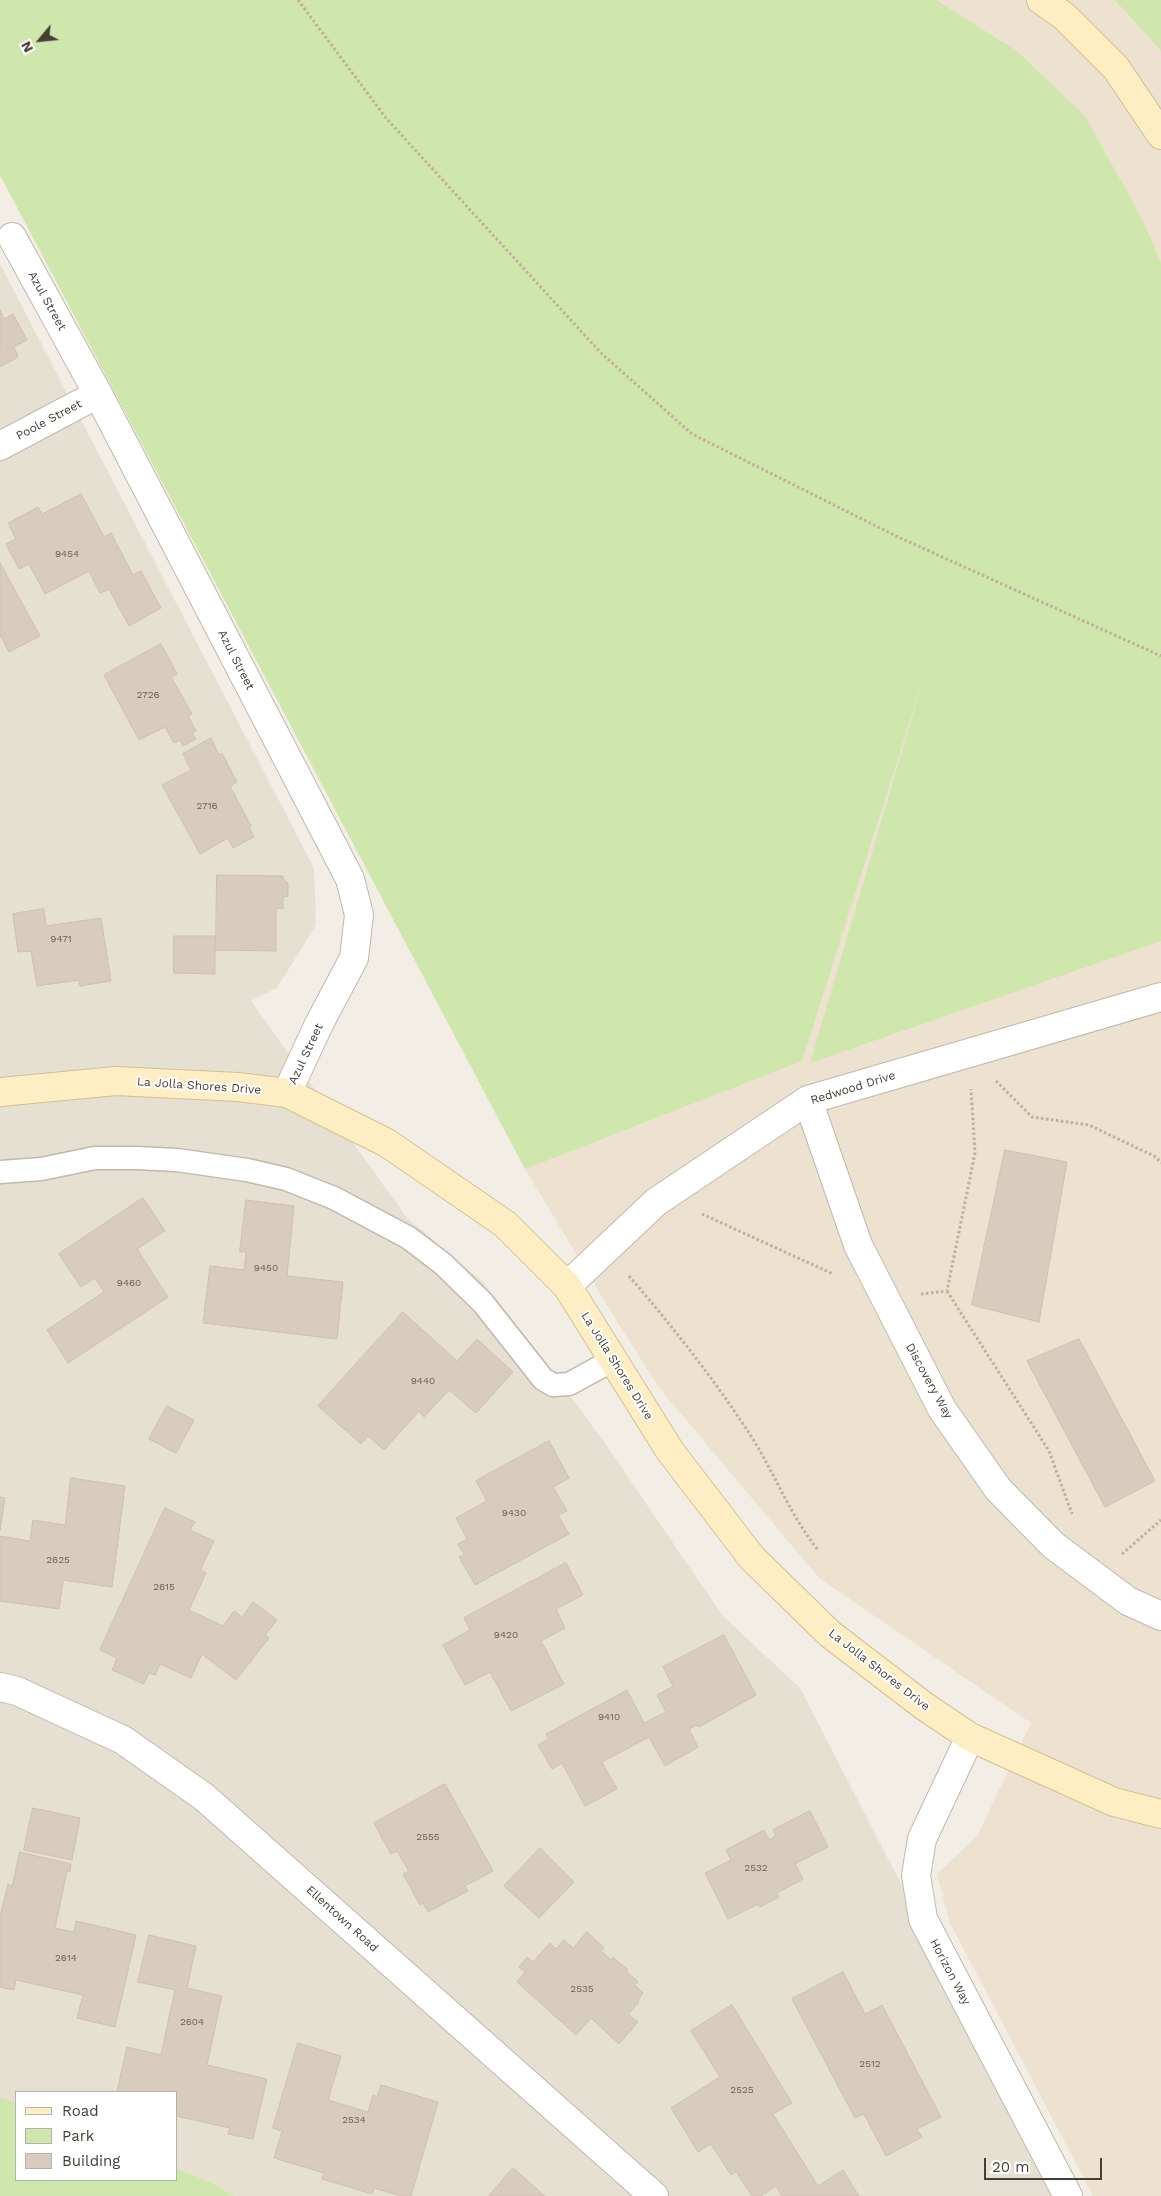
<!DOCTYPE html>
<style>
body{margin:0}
#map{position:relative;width:1161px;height:2196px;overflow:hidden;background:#f3eee5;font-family:"Work Sans",sans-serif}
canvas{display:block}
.legend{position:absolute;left:15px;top:2091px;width:162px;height:90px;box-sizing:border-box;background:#fff;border:1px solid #b5b2ae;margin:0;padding:6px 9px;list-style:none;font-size:15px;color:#453e35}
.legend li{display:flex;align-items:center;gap:10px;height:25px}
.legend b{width:25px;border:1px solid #b5b2ae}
.north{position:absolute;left:15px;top:15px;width:50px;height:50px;-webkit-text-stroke:4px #fff;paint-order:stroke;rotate:242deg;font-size:14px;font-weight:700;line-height:20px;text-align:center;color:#453e35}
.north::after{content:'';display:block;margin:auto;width:18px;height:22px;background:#453e35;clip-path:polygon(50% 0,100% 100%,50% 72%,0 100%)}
.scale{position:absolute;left:984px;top:2158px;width:118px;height:22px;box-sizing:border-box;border:2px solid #453e35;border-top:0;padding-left:6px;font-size:15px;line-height:18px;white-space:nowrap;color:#453e35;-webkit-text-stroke:4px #fff;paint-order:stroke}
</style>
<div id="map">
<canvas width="1161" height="2196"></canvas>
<ul class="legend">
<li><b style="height:6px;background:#feeec3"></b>Road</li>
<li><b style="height:14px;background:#cfe7ad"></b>Park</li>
<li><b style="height:14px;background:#d7ccbd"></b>Building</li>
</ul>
<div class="north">N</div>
<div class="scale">20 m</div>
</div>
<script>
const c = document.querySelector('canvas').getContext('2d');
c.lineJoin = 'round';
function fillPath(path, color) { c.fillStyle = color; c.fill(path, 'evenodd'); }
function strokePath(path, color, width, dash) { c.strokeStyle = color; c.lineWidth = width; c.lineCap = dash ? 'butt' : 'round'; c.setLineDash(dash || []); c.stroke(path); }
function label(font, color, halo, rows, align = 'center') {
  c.font = font + ' "Work Sans",sans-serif'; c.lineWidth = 4; c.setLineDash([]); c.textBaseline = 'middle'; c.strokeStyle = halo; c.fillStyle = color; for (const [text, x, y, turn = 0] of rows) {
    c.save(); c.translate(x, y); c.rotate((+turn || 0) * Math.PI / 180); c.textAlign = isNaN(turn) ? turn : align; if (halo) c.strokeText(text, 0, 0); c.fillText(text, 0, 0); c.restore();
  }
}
fillPath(new Path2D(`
 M0,264L314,868L316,925L277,988L251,1001L407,1218L483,1282L538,1352L605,1443L722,1615L800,1688L1062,2196H235L211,2182L176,2168V2092H16V2103L0,2097Z`), '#e6e0d3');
fillPath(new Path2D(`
 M0,0H1161V2196H1093L950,1923L937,1874L977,1836L1031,1723L819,1578L660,1389L616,1320L525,1169L0,175Z`), '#ece2cf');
fillPath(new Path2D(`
 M0,0H936L1017,51L1085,116L1144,223L1161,263V941L810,1063L926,670L802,1061L525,1169L0,175Z
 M1115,0H1161V52L1158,47Z
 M0,2097L16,2103V2180H176V2168L211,2182L235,2196H0Z`), '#cfe7ad');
const building = new Path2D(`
 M0,310L4,319L13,314L27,340L14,347L18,357L0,367Z
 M81,494L104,537L111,533L133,575L141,571L161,608L129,626L109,589L100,593L89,571L45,594L29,564L19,569L6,544L16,539L8,523L38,507L42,514Z
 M0,563L40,636L9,652L0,635Z
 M161,644L177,674L171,677L192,714L188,716L196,731L192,733L196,739L183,746L180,740L174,743L165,727L139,740L104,675Z
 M211,738L219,755L222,753L237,782L230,786L251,826L249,827L254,837L233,848L228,838L200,854L162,785L191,770L183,754Z
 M217,875L283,876V879L288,883V896L283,897V909L276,908V951L216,950Z
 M44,909L46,926L101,918L111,981L80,986L79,980L37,986L31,951L18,952L13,914Z
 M174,936H215V974L174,973Z
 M1005,1150L1067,1162L1039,1322L972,1305Z
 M143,1198L165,1231L137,1249L168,1297L68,1363L47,1330L104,1292L95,1278L81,1287L59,1254Z
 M246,1200L294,1206L287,1276L343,1282L337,1339L203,1323L210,1266L244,1270L246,1252H240Z
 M403,1312L457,1361L477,1339L513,1372L476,1413L449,1390L424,1417L419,1411L384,1450L368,1436L361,1444L318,1406Z
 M1079,1339L1155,1481L1105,1507L1027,1361Z
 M167,1406L194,1420L176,1453L149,1439Z
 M549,1441L569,1478L553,1487L567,1511L558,1515L569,1534L475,1585L459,1557L464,1554L458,1544L467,1539L456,1518L487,1501L476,1481Z
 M71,1478L125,1486L112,1587L63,1580L59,1609L0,1601V1536L30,1541L33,1520L65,1525Z
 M0,1497L5,1498L0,1530Z
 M165,1508L195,1522L190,1530L214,1541L200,1570L206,1573L189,1610L223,1626L234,1611L242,1617L253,1602L277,1620L265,1635L269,1638L236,1680L202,1654L191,1678L160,1664L155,1675L149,1673L144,1684L112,1670L117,1658L100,1650Z
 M566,1563L583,1595L556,1609L565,1628L541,1641L564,1684L511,1711L490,1672L465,1685L443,1645L470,1630L464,1618Z
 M724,1635L756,1695L699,1727L697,1725L689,1729L698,1747L665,1766L649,1737L602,1762L617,1789L585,1806L562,1763L552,1769L538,1745L549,1739L546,1734L627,1690L644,1723L666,1712L657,1695L673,1686L663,1667Z
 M445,1784L493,1871L465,1886L468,1891L428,1912L423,1903L420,1905L403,1874L409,1871L397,1851L391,1854L374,1823Z
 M33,1808L80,1818L72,1860L24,1850Z
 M810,1811L828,1847L795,1864L803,1879L777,1893L779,1897L760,1907L758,1904L728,1919L705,1873L731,1860L726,1850L764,1830L769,1840L776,1836L773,1830Z
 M540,1848L574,1882L539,1918L504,1886Z
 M20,1852L71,1864L70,1872L67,1871L55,1928L74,1932L76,1921L136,1935L115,2027L77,2018L83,1995L16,1980L14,1990L0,1987V1917L8,1884L12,1886Z
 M587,1932L604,1948L601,1951L611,1960L613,1957L628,1970L626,1971L638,1982L635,1985L643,1993L638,2000L639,2002L628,2014L638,2022L619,2044L591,2018L576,2035L517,1982L525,1972L519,1967L527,1957L533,1962L550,1943L556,1949L564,1940L573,1948Z
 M149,1935L196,1946L187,1988L222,1996L207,2065L267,2079L253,2139L228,2134L230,2128L176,2116V2092H117L127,2047L161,2055L175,1990L138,1982Z
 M843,1972L865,2014L882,2005L941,2117L917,2129L922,2137L886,2156L864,2114L855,2118L792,1999Z
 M732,2005L792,2103L773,2114L818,2186L843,2170L859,2196H782L776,2186L761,2196H752L736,2172L731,2175L711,2144L698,2152L671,2108L720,2077L691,2031Z
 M298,2043L341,2056L328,2100L368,2112L373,2095L377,2097L381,2085L438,2102L411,2196H400L374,2188L372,2194L322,2179L324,2173L274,2158L282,2131L273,2128Z
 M513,2168L545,2196H489Z`);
fillPath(building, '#d7ccbd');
strokePath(building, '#cfc1ae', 1);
const lane = new Path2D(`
 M0,1172L41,1169L95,1158H137L177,1160L247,1170L286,1179L334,1198L409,1238L443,1264L483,1303L543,1379L553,1385L569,1384L613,1360`);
const street = new Path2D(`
 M12,237L98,394L350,879L359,915L354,958L319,1024L287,1093
 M0,446L98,394
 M808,1100L858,1245L942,1409L998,1489L1053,1545L1128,1601L1161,1616
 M567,1286L656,1202L808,1100L1161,997
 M0,1687L17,1691L123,1740L204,1797L654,2196
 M970,1737L922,1839L916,1875L923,1919L1068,2196`);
const secondary = new Path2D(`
 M1041,0L1064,16L1116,68L1161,135
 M0,1092L116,1081L238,1087L287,1093L387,1143L505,1224L567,1286L670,1451L752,1558L830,1634L924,1706L970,1737L1114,1802L1161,1814`);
strokePath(lane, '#c1b8ab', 25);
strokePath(street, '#c1b8ab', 30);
strokePath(secondary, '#d3c095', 30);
strokePath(new Path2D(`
 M298,0L386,118L601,353L692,434L896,536L1161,656
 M996,1081L1032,1117L1089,1125L1156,1157L1161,1163
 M702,1214L833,1274
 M629,1276C673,1327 714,1379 751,1436C775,1474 790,1515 818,1550
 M947,1291L1049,1451L1072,1514
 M921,1294L947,1291L975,1153L971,1089
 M1122,1554L1161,1520`), '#c0b099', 3, [2.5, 2.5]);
strokePath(lane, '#fff', 22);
strokePath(street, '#fff', 28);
strokePath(secondary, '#feeec3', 28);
label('10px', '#6a6257', null, [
 ["9454",67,554],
 ["2726",148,695],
 ["2716",207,806],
 ["9471",61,939],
 ["9450",266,1268],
 ["9460",129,1283],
 ["9440",423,1381],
 ["9430",514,1513],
 ["2625",58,1560],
 ["2615",164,1587],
 ["9420",506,1635],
 ["9410",609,1717],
 ["2555",428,1837],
 ["2532",756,1868],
 ["2614",66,1958],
 ["2535",582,1989],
 ["2604",192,2022],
 ["2512",870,2064],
 ["2525",742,2090],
 ["2534",354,2120]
]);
label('12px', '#453e35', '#fff', [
 ["Azul Street",47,301,61],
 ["Poole Street",49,420,-28],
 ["Azul Street",236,660,63],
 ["Azul Street",306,1054,-65],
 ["La Jolla Shores Drive",199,1086,4],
 ["Redwood Drive",853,1088,-17],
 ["La Jolla Shores Drive",617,1366,58],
 ["Discovery Way",929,1381,61],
 ["La Jolla Shores Drive",879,1670,38],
 ["Ellentown Road",342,1919,42],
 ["Horizon Way",950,1972,62]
]);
</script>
